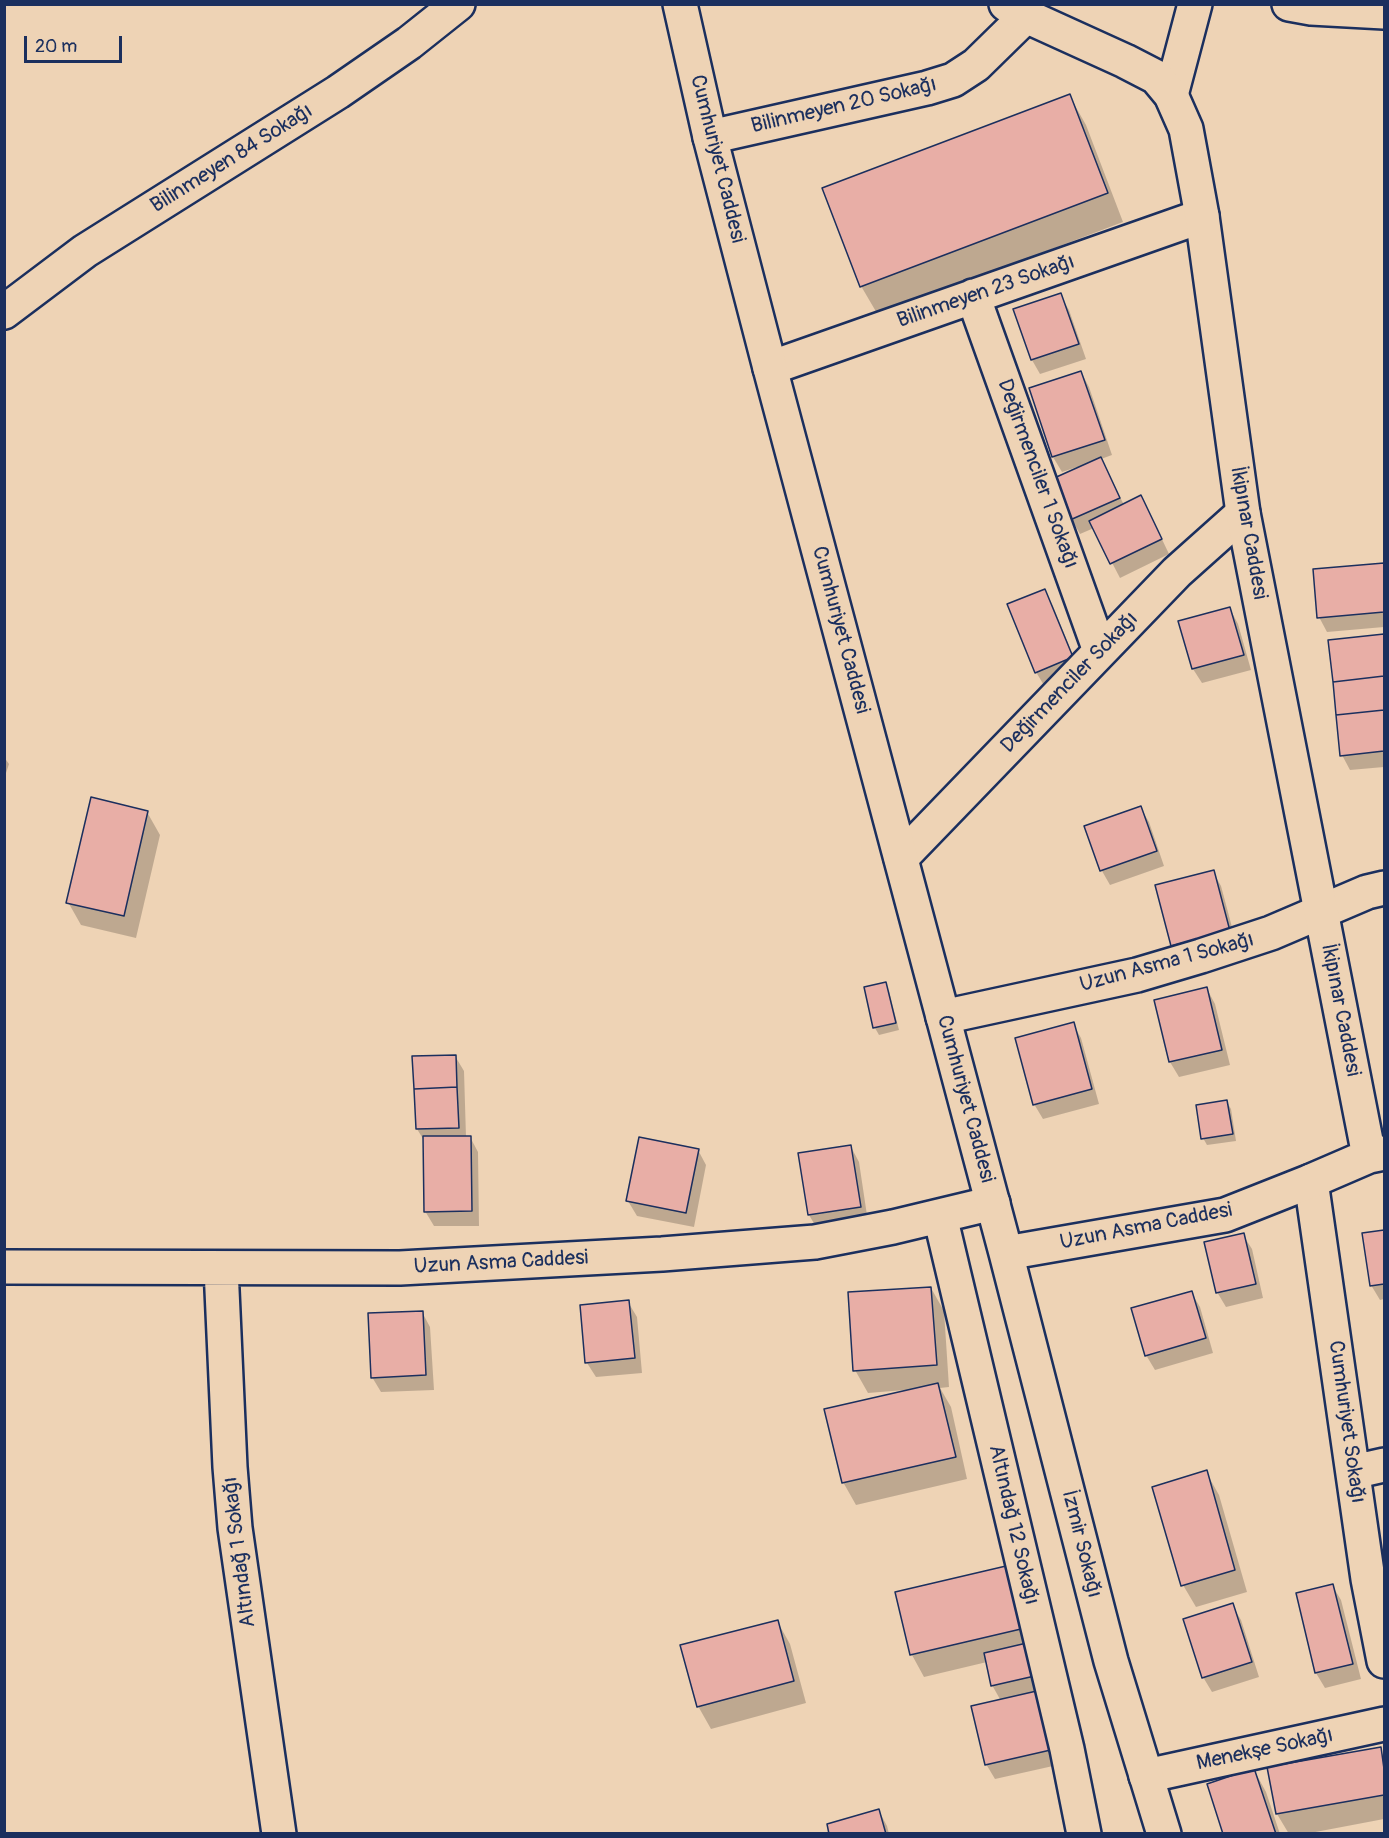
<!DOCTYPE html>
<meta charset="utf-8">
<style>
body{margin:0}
#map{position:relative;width:1389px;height:1838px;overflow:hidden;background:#eed3b5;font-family:Pangolin,sans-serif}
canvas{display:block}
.frame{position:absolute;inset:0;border:6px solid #1b2f5e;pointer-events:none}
.scale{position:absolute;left:24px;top:36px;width:98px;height:27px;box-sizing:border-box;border:3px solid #1b2f5e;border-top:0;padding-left:8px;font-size:18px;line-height:21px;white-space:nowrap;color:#1b2f5e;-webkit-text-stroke:4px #eed3b5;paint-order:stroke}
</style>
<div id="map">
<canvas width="1389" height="1838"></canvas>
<div class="frame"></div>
<div class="scale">20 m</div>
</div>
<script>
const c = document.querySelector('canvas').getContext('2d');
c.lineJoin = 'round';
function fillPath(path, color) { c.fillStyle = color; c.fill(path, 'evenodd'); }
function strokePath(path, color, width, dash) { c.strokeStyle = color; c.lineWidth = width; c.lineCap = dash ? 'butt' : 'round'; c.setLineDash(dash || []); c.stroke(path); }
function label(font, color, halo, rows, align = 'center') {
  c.font = font + ' Pangolin,sans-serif'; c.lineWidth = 5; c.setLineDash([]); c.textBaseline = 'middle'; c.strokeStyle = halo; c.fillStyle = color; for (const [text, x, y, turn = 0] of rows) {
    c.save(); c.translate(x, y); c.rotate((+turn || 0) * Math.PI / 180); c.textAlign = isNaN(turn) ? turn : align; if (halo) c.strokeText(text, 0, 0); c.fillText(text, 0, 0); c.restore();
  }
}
fillPath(new Path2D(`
 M1069,95L1086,125L1123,222L878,315L861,286Z
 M1060,295L1069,310L1086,359L1040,374L1032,360Z
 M1081,372L1089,387L1112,455L1101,459L1124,505L1149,512L1169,554L1120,578L1094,528L1080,534L1072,520L1054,479L1077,469V467L1062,472L1053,457L1031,389Z
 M1384,565V627L1327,632L1319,617L1315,570Z
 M1045,591L1053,606L1080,673L1045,687L1036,672Z
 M1230,609L1238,624L1251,670L1202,683L1193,669Z
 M1384,636V767L1350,770L1342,755L1330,642Z
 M4,757L9,764L4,779Z
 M1140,807L1149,822L1164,866L1110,885L1102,871L1086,827Z
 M147,812L160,835L136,938L81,925L68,902Z
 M1213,872L1221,886L1237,946L1181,961L1173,946L1157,886Z
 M885,984L889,991L899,1030L879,1035L875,1028L866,989Z
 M1207,989L1215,1004L1230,1065L1179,1077L1170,1062L1156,1001Z
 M1073,1024L1081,1038L1099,1104L1043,1119L1034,1104Z
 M455,1056L464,1071L466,1137H470L478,1152L479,1226H434L425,1211V1142L417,1129Z
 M1227,1102L1231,1109L1236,1141L1207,1145L1203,1138Z
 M851,1147L859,1162L868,1222L818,1230L809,1215Z
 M698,1150L706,1165L694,1227L637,1216L628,1201Z
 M1384,1231V1299L1380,1300L1371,1285L1364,1234Z
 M1243,1235L1252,1249L1263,1298L1226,1307L1217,1292Z
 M931,1288L944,1311L949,1387L940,1388L951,1407L967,1479L856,1505L843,1482L905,1392V1390L868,1393L855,1370Z
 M1191,1292L1200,1307L1213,1353L1155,1370L1146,1355Z
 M628,1302L637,1317L642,1373L596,1377L587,1363Z
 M422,1312L430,1327L434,1390L381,1392L372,1377Z
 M1206,1472L1219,1495L1247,1592L1196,1607L1183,1585Z
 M1005,1567L1018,1590L1062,1764L995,1779L986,1764L1001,1701L992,1685L987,1662L924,1677L912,1655L897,1593Z
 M1332,1585L1341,1600L1361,1679L1325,1688L1316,1673L1297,1594Z
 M1232,1605L1241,1620L1259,1677L1212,1692L1203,1677Z
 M777,1621L790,1644L806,1703L711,1729L698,1706Z
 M1380,1749L1384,1757V1819L1305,1834H1289L1277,1814Z
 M1254,1770L1266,1792L1280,1834H1225Z
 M879,1811L887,1826L889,1834H831Z`), '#0003');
const building = new Path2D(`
 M1070,94L1108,193L860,287L822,188Z
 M1061,293L1079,344L1031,360L1013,309Z
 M1081,371L1105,440L1052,457L1029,388Z
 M1101,457L1120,498L1070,520L1052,479Z
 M1141,495L1162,539L1110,564L1089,521Z
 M1384,563V612L1317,618L1313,569Z
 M1045,589L1073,657L1035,673L1007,604Z
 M1230,607L1244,655L1192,669L1178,621Z
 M1384,634V676L1333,682L1328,640Z
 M1384,676V710L1336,715L1333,682Z
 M1384,710V751L1340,756L1336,715Z
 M91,797L148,811L124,916L66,903Z
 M1141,806L1157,851L1100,871L1084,826Z
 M1214,870L1230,931L1171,946L1155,885Z
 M886,982L896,1023L873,1028L864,987Z
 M1207,987L1222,1050L1169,1062L1154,1000Z
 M1074,1022L1092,1089L1033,1105L1015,1038Z
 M456,1055L457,1087L414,1089L412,1056Z
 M457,1087L459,1128L416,1129L414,1089Z
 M1227,1100L1233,1134L1201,1139L1196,1105Z
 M423,1136H471L472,1211L424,1212Z
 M639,1137L699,1149L686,1213L626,1201Z
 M851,1145L861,1207L808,1215L798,1153Z
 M1384,1230V1284L1370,1286L1362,1233Z
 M1244,1233L1256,1284L1216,1293L1204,1242Z
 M931,1287L937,1365L853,1371L848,1292Z
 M1192,1291L1206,1338L1145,1356L1131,1308Z
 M629,1300L635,1358L585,1363L580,1305Z
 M423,1311L426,1375L371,1378L368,1313Z
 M938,1383L956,1457L842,1483L824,1409Z
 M1207,1470L1235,1570L1181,1586L1152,1487Z
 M1006,1566L1021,1629L910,1655L895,1592Z
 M1333,1584L1353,1664L1315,1673L1296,1593Z
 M1233,1603L1252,1662L1202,1678L1183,1619Z
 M778,1620L794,1681L697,1707L680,1645Z
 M1031,1642L1039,1675L991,1686L984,1653Z
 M1041,1690L1055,1749L985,1765L971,1706Z
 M1381,1747L1384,1769V1795L1276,1814L1267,1767Z
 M1254,1768L1276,1834H1223L1207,1784Z
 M879,1809L886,1834H829L827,1824Z`);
fillPath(building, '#e8aea6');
strokePath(building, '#1b2f5e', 1.5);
const minor = new Path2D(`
 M1289,4L1311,8L1384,12
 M1171,95L1195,4
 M710,137L927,88L953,80L976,65L1026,16
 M973,296L1100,651
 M4,312L85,251L338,92L409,43L458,4
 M770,368L1202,216
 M901,858L1177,572L1243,513
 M943,1017L1137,975L1201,956L1271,933L1367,892L1384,888
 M1311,1181L1368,1579L1384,1661
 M940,1216L1067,1749L1084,1834
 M4,1267L400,1268L662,1254L815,1242L893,1227L993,1203
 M221,1268L230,1467L235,1528L279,1834
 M1353,1472L1384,1465
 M1146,1776L1384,1724`);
const tertiary = new Path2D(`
 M680,4L710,137L770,368L1006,1253L1111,1661L1164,1834
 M1006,4L1026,16L1125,61L1156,77L1171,95L1186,129L1202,216L1243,513L1369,1156
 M1006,1253L1225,1215L1311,1181L1369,1156L1384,1153`);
strokePath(minor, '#1b2f5e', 38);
strokePath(tertiary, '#1b2f5e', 38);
strokePath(minor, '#eed3b5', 33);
strokePath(tertiary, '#eed3b5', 33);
label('21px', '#1b2f5e', '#eed3b5', [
 ["Bilinmeyen 20 Sokağı",844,106,-13],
 ["Bilinmeyen 84 Sokağı",232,159,-32],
 ["Cumhuriyet Caddesi",717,159,76],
 ["Bilinmeyen 23 Sokağı",986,292,-19],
 ["Değirmenciler 1 Sokağı",1037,474,70],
 ["İkipınar Caddesi",1248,533,80],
 ["Cumhuriyet Caddesi",840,630,75],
 ["Değirmenciler Sokağı",1070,683,-46],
 ["Uzun Asma 1 Sokağı",1167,963,-15],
 ["İkipınar Caddesi",1340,1010,79],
 ["Cumhuriyet Caddesi",965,1099,75],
 ["Uzun Asma Caddesi",1146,1227,-11],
 ["Uzun Asma Caddesi",501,1263,-3],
 ["Cumhuriyet Sokağı",1346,1422,82],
 ["Altındağ 12 Sokağı",1013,1525,77],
 ["İzmir Sokağı",1081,1544,76],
 ["Altındağ 1 Sokağı",240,1552,-97],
 ["Menekşe Sokağı",1265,1750,-12]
]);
</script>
